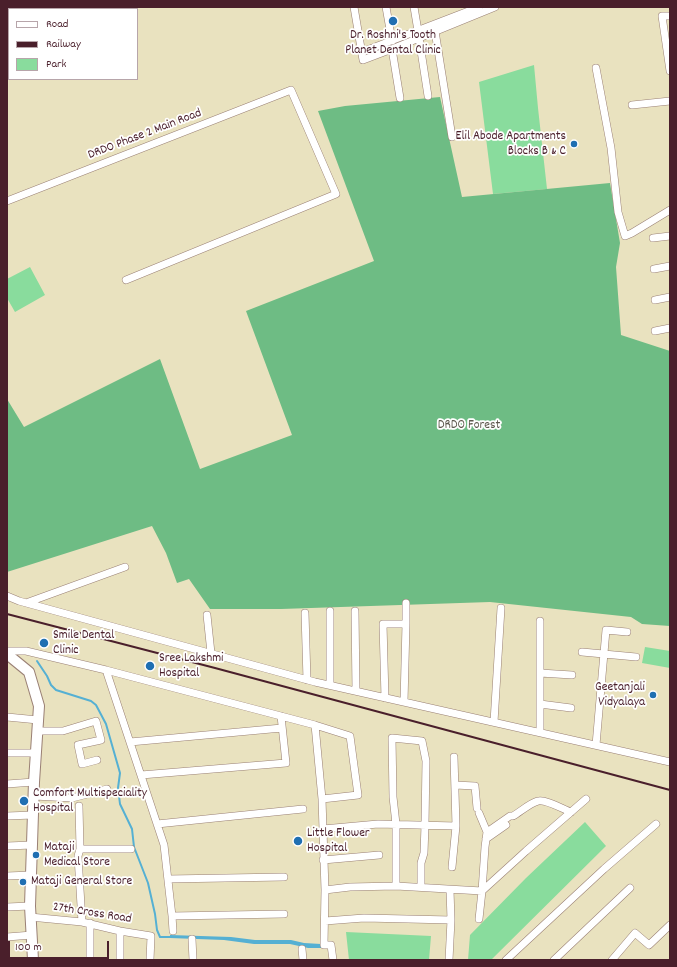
<!DOCTYPE html>
<style>
body{margin:0}
#map{position:relative;width:677px;height:967px;overflow:hidden;background:#e9e2bf;font-family:Dekko,sans-serif}
canvas{display:block}
.frame{position:absolute;inset:0;border:8px solid #4a1f2b;pointer-events:none}
.legend{position:absolute;left:8px;top:8px;width:130px;height:72px;box-sizing:border-box;background:#fff;border:1px solid #b7a5aa;margin:0;padding:5px 7px;list-style:none;font-size:12px;color:#4a1f2b}
.legend li{display:flex;align-items:center;gap:8px;height:20px}
.legend b{width:20px;border:1px solid #b7a5aa}
.scale{position:absolute;left:8px;top:941px;width:101px;height:18px;box-sizing:border-box;border:2px solid #4a1f2b;border-top:0;padding-left:5px;font-size:12px;line-height:14px;white-space:nowrap;color:#4a1f2b;-webkit-text-stroke:3px #fff;paint-order:stroke}
</style>
<div id="map">
<canvas width="677" height="967"></canvas>
<div class="frame"></div>
<ul class="legend">
<li><b style="height:5px;background:#fff"></b>Road</li>
<li><b style="height:5px;background:#4a1f2b"></b>Railway</li>
<li><b style="height:11px;background:#89dc9d"></b>Park</li>
</ul>
<div class="scale">100 m</div>
</div>
<script>
const c = document.querySelector('canvas').getContext('2d');
c.lineJoin = 'round';
function fillPath(path, color) { c.fillStyle = color; c.fill(path, 'evenodd'); }
function strokePath(path, color, width, dash) { c.strokeStyle = color; c.lineWidth = width; c.lineCap = dash ? 'butt' : 'round'; c.setLineDash(dash || []); c.stroke(path); }
function label(font, color, halo, rows, align = 'center') {
  c.font = font + ' Dekko,sans-serif'; c.lineWidth = 3.5; c.setLineDash([]); c.textBaseline = 'middle'; c.strokeStyle = halo; c.fillStyle = color; for (const [text, x, y, turn = 0] of rows) {
    c.save(); c.translate(x, y); c.rotate((+turn || 0) * Math.PI / 180); c.textAlign = isNaN(turn) ? turn : align; if (halo) c.strokeText(text, 0, 0); c.fillText(text, 0, 0); c.restore();
  }
}
fillPath(new Path2D(`
 M534,65L538,108L547,189L493,194L479,82Z
 M30,267L45,295L15,312L7,298V279Z
 M645,647L670,651V668L642,663Z
 M585,822L606,846L491,960H468L470,935L526,878Z
 M346,932L431,936L429,960H349Z`), '#89dc9d');
fillPath(new Path2D(`
 M440,97L462,197L610,183L620,243L616,267L621,335L670,351V626L642,624L631,617L490,602L281,609H210L189,579L177,583L166,553L152,526L7,572V399L24,427L160,359L200,469L292,435L246,311L374,261L318,111L345,106Z`), '#6ebc84');
fillPath(new Path2D(`
 M170,935L231,937L255,940H291L304,943L321,944V948H308L290,944H254L224,940L170,938Z`), '#55b0d3');
strokePath(new Path2D(`
 M37,661L47,676L51,685L56,690L91,701L96,705L106,724L120,773L118,788L120,804L132,829L134,847L148,883L155,914L157,930L160,937H171`), '#55b0d3', 2);
const street = new Path2D(`
 M354,7L363,60L392,49L495,7
 M386,7L392,41
 M414,7L418,31
 M670,16H662L670,71
 M435,31L452,137
 M419,38L428,96
 M392,49L400,98
 M362,52L479,7
 M596,68L611,148L618,212L625,236L632,233L670,210
 M632,105L670,101
 M7,201L291,90L336,194L126,280
 M653,238L670,236
 M654,269L670,266
 M655,300L670,297
 M655,331L670,328
 M7,596L19,601L315,682L670,762
 M26,603L125,567
 M330,611V685
 M355,611L356,691
 M305,613L307,680
 M207,615L211,653
 M540,621V732
 M7,651H26L106,670L315,725L350,736L358,795L322,799
 M582,652L636,657
 M106,670L164,845L172,916L284,914
 M540,673L572,675
 M385,698L383,624H406V603
 M404,702L406,624
 M540,704L571,708
 M7,717L38,720
 M494,722L501,608
 M315,725L322,799L325,890L324,945H331L333,960
 M38,731H63L96,721L101,740L78,745L82,764L97,760
 M130,742L282,728
 M596,745L606,630L627,632
 M7,753H36
 M141,775L286,763L281,716
 M7,784L34,782
 M455,785L475,786L477,808
 M34,796L72,798L107,789
 M79,806L80,849L78,856L82,922
 M479,813L487,832L485,847L482,891L479,919
 M7,816L33,815
 M157,824L303,809
 M323,829L378,824L456,826
 M487,832L510,816H513C520,812 530,803 538,801C545,799 563,809 571,812
 M486,839L506,825
 M7,846L32,845
 M80,849H131
 M323,860L379,855
 M452,867L456,826L454,757
 M7,876L31,875
 M168,879L284,877
 M396,886V824L393,797L392,738L422,741L426,761L425,825L424,853L421,863V887
 M325,890L350,887L396,886L482,891L526,851L586,799
 M7,907L30,906
 M172,916L173,931
 M30,917L82,922L120,931L151,936L150,960
 M325,921L364,918L451,920
 M90,923V960
 M7,937L32,935
 M192,939L193,960
 M302,949L303,960
 M120,960V931
 M449,960L451,920L450,890
 M506,960L604,869L656,824
 M554,960L630,888
 M612,960L635,933L649,945L670,925`);
const secondary = new Path2D(`
 M7,654L29,672L39,706L34,782L30,906L33,960`);
strokePath(street, '#9a8075', 8);
strokePath(secondary, '#9a8075', 12);
strokePath(street, '#fff', 7);
strokePath(secondary, '#fff', 10);
strokePath(new Path2D(`
 M7,614L215,668L670,790`), '#4a1f2b', 2);
for (const [x, y, r, color] of [
 [393,21,5,"#1f6fb2"],
 [574,144,4,"#1f6fb2"],
 [44,643,5,"#1f6fb2"],
 [150,666,5,"#1f6fb2"],
 [653,695,4,"#1f6fb2"],
 [24,801,5,"#1f6fb2"],
 [298,841,5,"#1f6fb2"],
 [36,855,4,"#1f6fb2"],
 [23,882,4,"#1f6fb2"]
]) { const dot = new Path2D(); dot.arc(x, y, r, 0, 2 * Math.PI); c.fillStyle = color; c.fill(dot); strokePath(dot, '#fff', 1.5); }
label('13px', '#4a1f2b', '#fff', [
 ["Dr. Roshni's Tooth",393,36,"center"],
 ["Planet Dental Clinic",393,51,"center"],
 ["Elil Abode Apartments",566,137,"right"],
 ["Blocks B & C",566,152,"right"],
 ["Smile Dental",53,636],
 ["Clinic",53,651],
 ["Sree Lakshmi",159,659],
 ["Hospital",159,674],
 ["Geetanjali",645,688,"right"],
 ["Vidyalaya",645,703,"right"],
 ["Comfort Multispeciality",33,794],
 ["Hospital",33,809],
 ["Little Flower",307,834],
 ["Hospital",307,849],
 ["Mataji",44,848],
 ["Medical Store",44,863],
 ["Mataji General Store",31,882]
], 'left');
label('13px', '#4a1f2b', '#fff', [
 ["DRDO Phase 2 Main Road",145,135,-21],
 ["27th Cross Road",92,914,9]
]);
label('13px', '#5d584d', '#fff', [
 ["DRDO Forest",469,426]
]);
</script>
